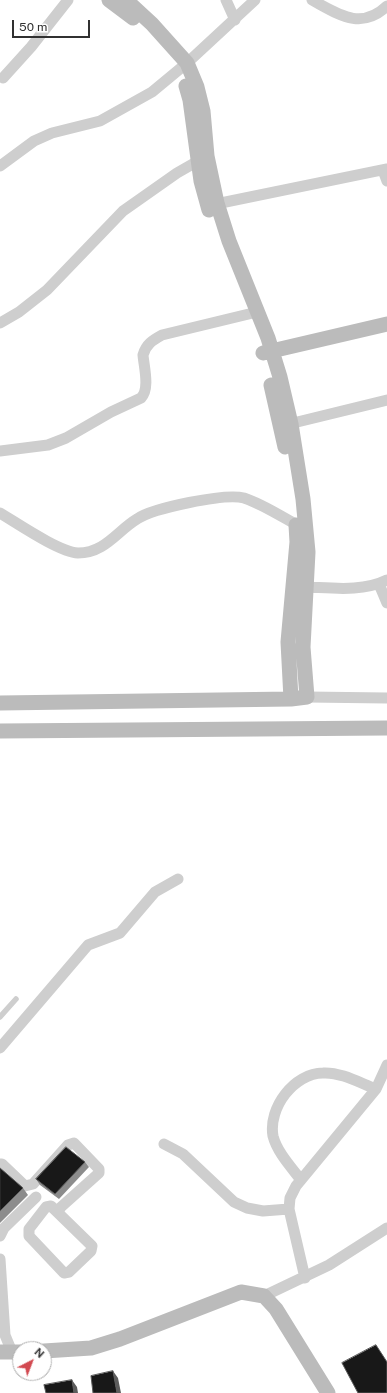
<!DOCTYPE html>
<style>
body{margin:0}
#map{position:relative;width:387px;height:1393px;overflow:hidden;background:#fff;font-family:"Public Sans",sans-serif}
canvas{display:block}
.north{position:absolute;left:12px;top:1341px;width:40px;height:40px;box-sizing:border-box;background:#fff;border:1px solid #adadad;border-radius:50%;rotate:42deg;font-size:11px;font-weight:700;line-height:16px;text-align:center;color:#313131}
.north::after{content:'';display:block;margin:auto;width:14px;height:18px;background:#d24950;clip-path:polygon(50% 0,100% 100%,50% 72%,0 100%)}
.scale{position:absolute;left:12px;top:20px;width:78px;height:18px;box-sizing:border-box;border:2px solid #313131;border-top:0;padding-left:5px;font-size:12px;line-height:14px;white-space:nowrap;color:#313131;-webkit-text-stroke:3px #fff;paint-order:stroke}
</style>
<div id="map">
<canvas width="387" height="1393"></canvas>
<div class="north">N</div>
<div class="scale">50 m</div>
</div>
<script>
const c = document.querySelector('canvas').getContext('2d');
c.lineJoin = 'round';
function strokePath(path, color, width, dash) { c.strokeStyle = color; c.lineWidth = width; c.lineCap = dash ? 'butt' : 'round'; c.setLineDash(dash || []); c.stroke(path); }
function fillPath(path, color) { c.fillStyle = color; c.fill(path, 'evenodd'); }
strokePath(new Path2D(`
 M0,1017L16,999`), '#cecece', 5.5);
strokePath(new Path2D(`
 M226,0L235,20
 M312,0C338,14 361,31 387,6
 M3,78L31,47L68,0
 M0,166L34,141L52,133L100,121L152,92L187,63L255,0
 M383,170L387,181
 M211,205L387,169
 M0,323L19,312L47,290L123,211L177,173L198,161
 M285,425L387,400
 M0,451L48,445L66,438L111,412L141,398C150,389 144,367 143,355C146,344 153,340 162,335L257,312
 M0,513C17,523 59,552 78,553C105,553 117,531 137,519C153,508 225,493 244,498C262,504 279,515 295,524
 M379,584L387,603
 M300,586L306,587C333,588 363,592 387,580
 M307,697L387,698
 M0,1048L88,945L120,933L155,892L178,879
 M164,1144L183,1154L234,1202L247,1208L263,1211L289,1209
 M0,1164H2L25,1186L33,1184L68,1145L74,1143L99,1169V1173L61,1207L58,1212
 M301,1180C291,1167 277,1152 273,1136C268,1108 294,1073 323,1073C341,1072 360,1083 376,1089
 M51,1206L92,1246L91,1251L69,1272L64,1273L29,1236V1229L46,1207Z
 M0,1236L4,1228L36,1197
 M0,1259L5,1335L12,1352
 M305,1278L289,1209L290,1198L296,1186L376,1089L387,1065
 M264,1296L329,1265L387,1228`), '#cecece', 11);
strokePath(new Path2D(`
 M109,0L133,18
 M186,86L190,100L201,181L209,210
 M263,353L387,324
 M271,385L285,447
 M291,699L288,642L297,542L296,525
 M0,703L291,699L307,697L303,647L308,552L303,499L291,424L280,377L268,338L229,241L217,203L207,156L203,111L197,87L187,63L152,24L126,0
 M0,731L387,728
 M44,1351L91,1348L120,1339L241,1292L264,1296L276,1309L328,1393
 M0,1352H20`), '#bbb', 15);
fillPath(new Path2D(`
 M85,1162L89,1167L59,1199L40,1185L36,1179Z
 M0,1168L23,1188L28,1195L0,1223Z`), '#8c8c8c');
fillPath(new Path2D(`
 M113,1371L118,1378L121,1393H117Z
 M72,1380L77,1387L78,1393H74Z`), '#5d5d5d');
const building = new Path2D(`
 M66,1147L85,1162L55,1194L36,1179Z
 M0,1168L23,1188L0,1211Z
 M376,1345L387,1362V1393H358L342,1363Z
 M113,1371L117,1393H93L91,1376Z
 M72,1380L74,1393H46L44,1385Z`);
fillPath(building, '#181818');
strokePath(building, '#5d5d5d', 1);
</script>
